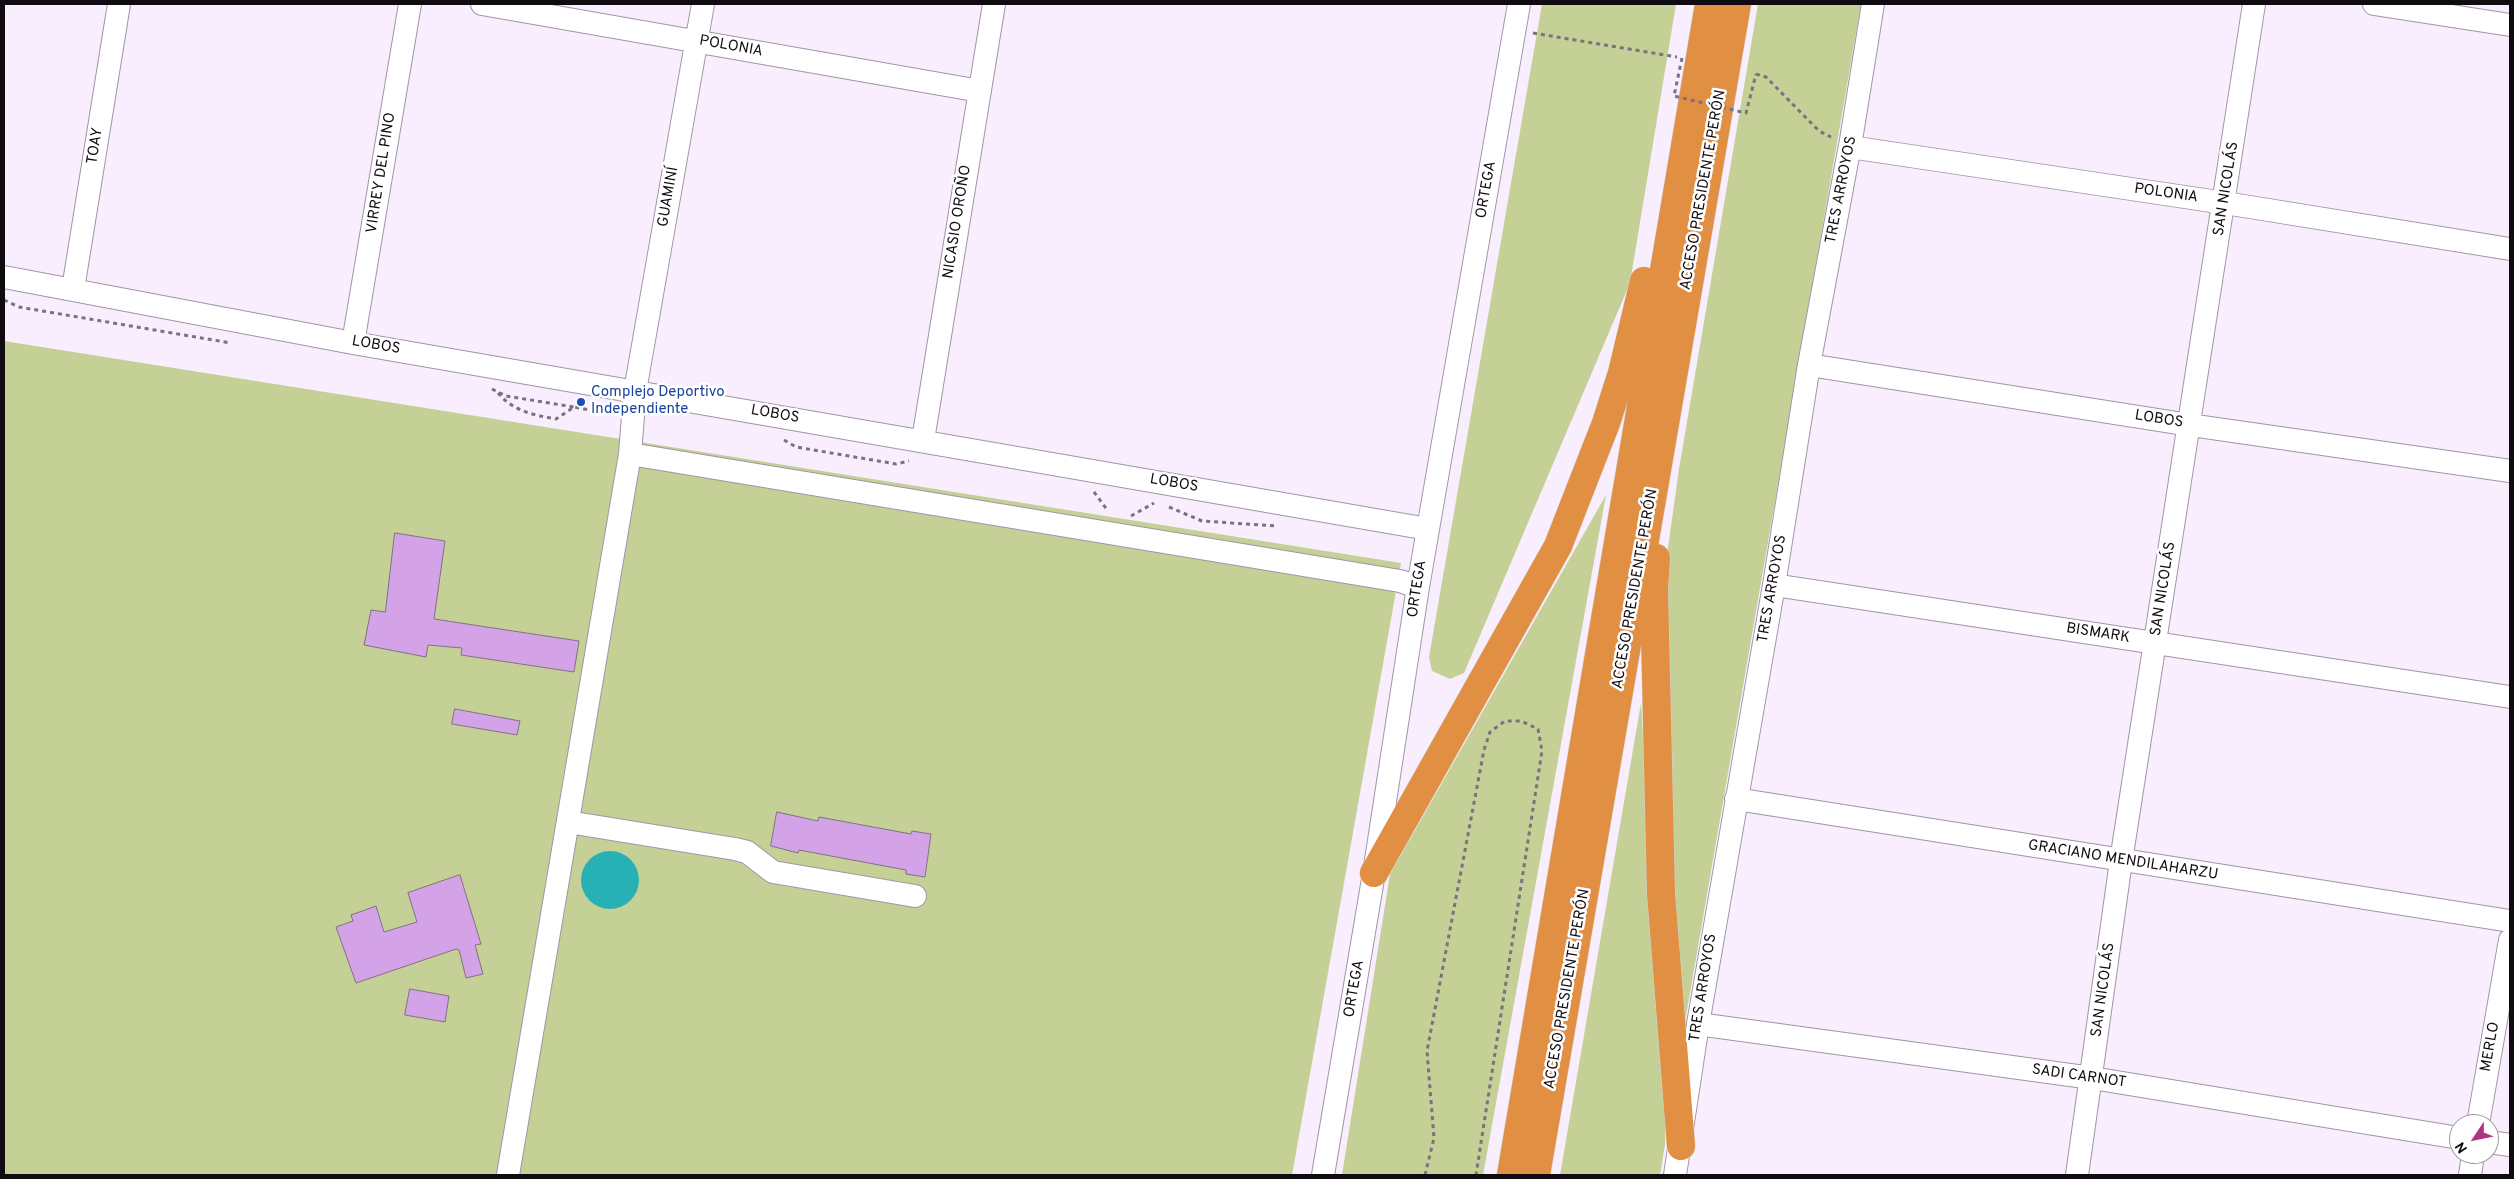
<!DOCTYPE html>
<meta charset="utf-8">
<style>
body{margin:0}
#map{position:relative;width:2514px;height:1179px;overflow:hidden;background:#f9eefd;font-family:Overpass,sans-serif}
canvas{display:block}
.frame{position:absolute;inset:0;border:5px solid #100b11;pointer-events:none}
.north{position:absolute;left:2449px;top:1114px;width:50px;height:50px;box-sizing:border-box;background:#fff;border:1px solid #9f9da0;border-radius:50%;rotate:236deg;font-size:14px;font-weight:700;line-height:20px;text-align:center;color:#100b11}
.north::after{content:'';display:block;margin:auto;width:18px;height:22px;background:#b13483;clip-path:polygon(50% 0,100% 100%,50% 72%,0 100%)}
</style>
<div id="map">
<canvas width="2514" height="1179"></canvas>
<div class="frame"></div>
<div class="north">N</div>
</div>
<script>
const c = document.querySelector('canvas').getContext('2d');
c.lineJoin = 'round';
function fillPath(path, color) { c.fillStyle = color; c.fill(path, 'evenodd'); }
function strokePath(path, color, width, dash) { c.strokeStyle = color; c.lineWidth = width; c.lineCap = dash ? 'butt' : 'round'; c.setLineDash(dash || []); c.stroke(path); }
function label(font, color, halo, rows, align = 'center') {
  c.font = font + ' Overpass,sans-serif'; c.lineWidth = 5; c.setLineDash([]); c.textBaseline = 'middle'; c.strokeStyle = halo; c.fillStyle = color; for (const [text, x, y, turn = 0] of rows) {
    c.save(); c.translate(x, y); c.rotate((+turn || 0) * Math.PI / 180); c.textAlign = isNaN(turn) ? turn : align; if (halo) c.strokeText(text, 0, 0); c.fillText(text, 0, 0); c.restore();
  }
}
fillPath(new Path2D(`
 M1542,4H1676L1630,283L1464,673L1450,679L1432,671L1429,657Z
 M1758,4H1861L1682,1039L1671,980L1665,569L1679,469Z
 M4,341L1401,563L1292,1175H4Z
 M1606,495L1483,1175H1342L1390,874Z
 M1641,703L1665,1102V1145L1660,1175H1560Z`), '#c4d095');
fillPath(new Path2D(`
 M581 880a29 29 0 1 1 58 0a29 29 0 1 1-58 0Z`), '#27b1b5');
const building = new Path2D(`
 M395,533L445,541L434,619L579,641L574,672L461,655L462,648L428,645L426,657L364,645L371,610L385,612Z
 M455,709L520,721L517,735L452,724Z
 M777,812L818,821L819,817L911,834L912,831L931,834L925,877L906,874V870L799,850L798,853L771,846Z
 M460,875L481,944L475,945L483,974L466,978L459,950L456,949L356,983L336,927L353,921L351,915L376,906L384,932L417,922L408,893Z
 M410,989L449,996L445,1022L405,1015Z`);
fillPath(building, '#d4a2e7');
strokePath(building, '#7f7383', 1);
const minor = new Path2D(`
 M482,4L980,91
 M2374,4L2510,25
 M1850,147L2225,203L2510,249
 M4,277L353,343L1428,529
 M73,289L119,4
 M353,343L410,4
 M1809,365L2190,425L2510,471
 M923,440L994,4
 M630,454L1400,581L1418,587
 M1774,585L2510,697
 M1736,799L2510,921
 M568,822L735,849L747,852L773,872L915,896
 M1698,1024L2092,1078L2459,1138
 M2478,1124L2510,940
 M2489,1142L2510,1145
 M508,1175L630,454L635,391L703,4
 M1323,1175L1374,873L1418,587L1519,4
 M1675,1175L1698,1024L1774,585L1809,365L1851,140L1873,4
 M2077,1175L2121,861L2254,4
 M2470,1175L2473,1154`);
const highway = new Path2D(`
 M1656,558L1654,589L1661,893L1681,1146
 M1374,873L1558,546L1606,423L1622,373L1644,281
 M1511,1175L1709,4
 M1536,1175L1737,4`);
strokePath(minor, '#a195a6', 24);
strokePath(highway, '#d4d3d4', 29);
strokePath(new Path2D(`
 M1533,33L1677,57
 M1756,74L1766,77L1819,131L1831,137
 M4,300L19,307L231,343
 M492,389L506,396L574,407
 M498,393C513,411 533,415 556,419L574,407L612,414
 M784,440L796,447L896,464L909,461
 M1094,492L1108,511
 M1169,507L1202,521L1277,526
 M1131,516L1154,503
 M1425,1175L1434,1138L1427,1051L1484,750L1490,732L1505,721H1521L1538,729L1542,751L1476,1175`), '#7a727c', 3, [4, 4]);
strokePath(minor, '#fff', 22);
strokePath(highway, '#e18f42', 28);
strokePath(new Path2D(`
 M1682,58L1674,96L1746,113L1756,74`), '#7a727c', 3, [4, 4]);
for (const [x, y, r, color] of [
 [581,402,5,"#1a4fb4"]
]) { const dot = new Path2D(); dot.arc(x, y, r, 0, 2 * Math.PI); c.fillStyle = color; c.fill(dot); strokePath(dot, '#fff', 2); }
label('15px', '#100b11', '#fff', [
 ["POLONIA",731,47,10],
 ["TOAY",96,146,-81],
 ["VIRREY DEL PINO",382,173,-81],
 ["SAN NICOLÁS",2227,189,-81],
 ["ORTEGA",1487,190,-80],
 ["ACCESO PRESIDENTE PERÓN",1704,190,-80],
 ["TRES ARROYOS",1842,190,-79],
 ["POLONIA",2166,194,8],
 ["GUAMINÍ",669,197,-80],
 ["NICASIO OROÑO",958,222,-81],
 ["LOBOS",376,346,10],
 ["LOBOS",775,415,10],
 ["LOBOS",2159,420,9],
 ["LOBOS",1174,484,10],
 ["ORTEGA",1418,589,-81],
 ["ACCESO PRESIDENTE PERÓN",1636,589,-80],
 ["TRES ARROYOS",1773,589,-80],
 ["SAN NICOLÁS",2164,589,-81],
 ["BISMARK",2098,634,9],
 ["GRACIANO MENDILAHARZU",2123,861,9],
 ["TRES ARROYOS",1704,988,-81],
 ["ORTEGA",1355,989,-80],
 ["ACCESO PRESIDENTE PERÓN",1568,989,-80],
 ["SAN NICOLÁS",2104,990,-82],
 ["MERLO",2491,1047,-80],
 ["SADI CARNOT",2079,1077,8]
]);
label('15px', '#164399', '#fff', [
 ["Complejo Deportivo",591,393],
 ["Independiente",591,410]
], 'left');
</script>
